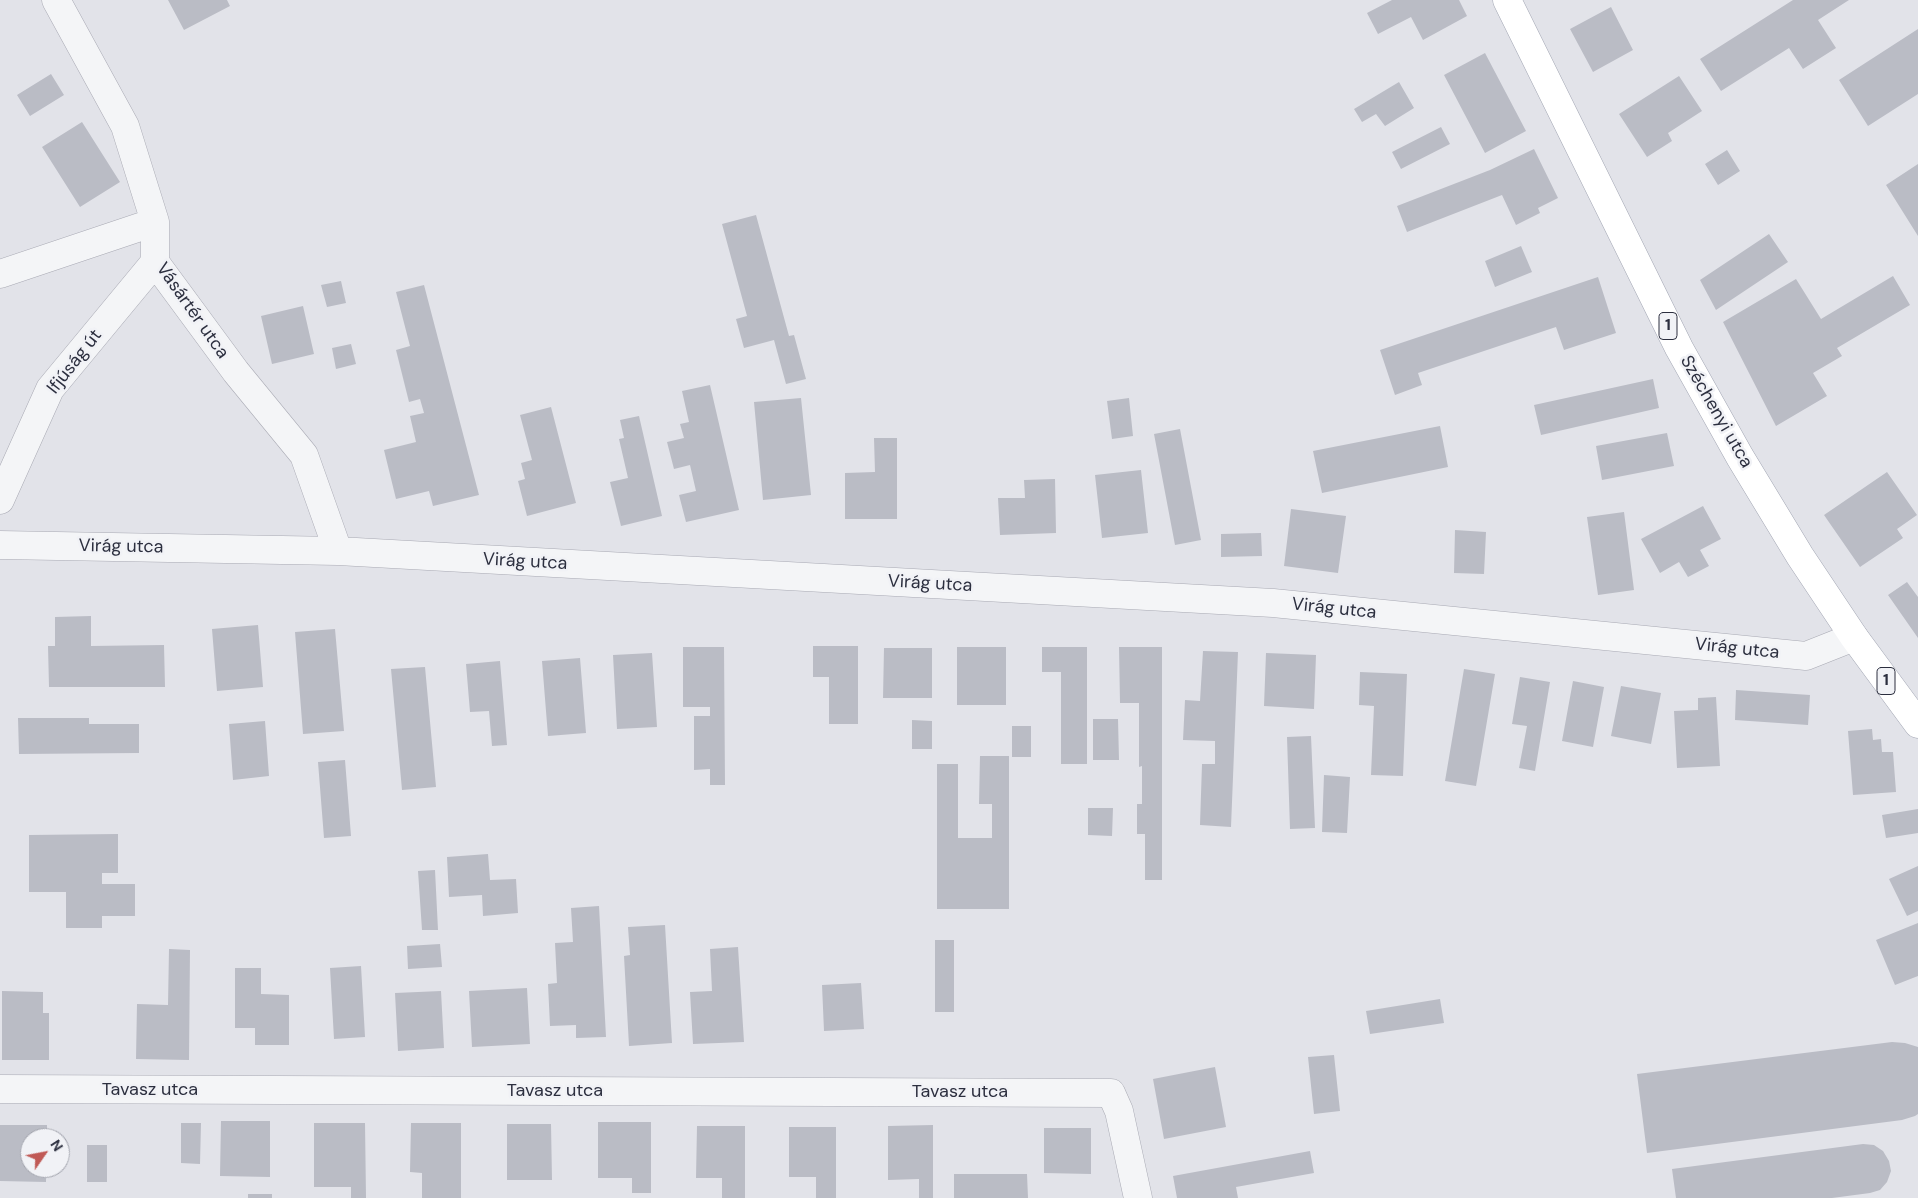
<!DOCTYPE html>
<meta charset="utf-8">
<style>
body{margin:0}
#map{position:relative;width:1918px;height:1198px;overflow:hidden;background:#e2e3e9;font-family:"DM Sans",sans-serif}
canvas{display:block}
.north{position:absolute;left:20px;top:1128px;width:50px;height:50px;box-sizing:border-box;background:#f1f2f6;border:1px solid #a2a4ad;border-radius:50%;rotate:57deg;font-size:14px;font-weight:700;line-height:20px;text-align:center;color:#2c2f3f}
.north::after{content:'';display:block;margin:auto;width:18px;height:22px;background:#c05955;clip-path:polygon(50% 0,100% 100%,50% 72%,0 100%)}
</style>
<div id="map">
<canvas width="1918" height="1198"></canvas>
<div class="north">N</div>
</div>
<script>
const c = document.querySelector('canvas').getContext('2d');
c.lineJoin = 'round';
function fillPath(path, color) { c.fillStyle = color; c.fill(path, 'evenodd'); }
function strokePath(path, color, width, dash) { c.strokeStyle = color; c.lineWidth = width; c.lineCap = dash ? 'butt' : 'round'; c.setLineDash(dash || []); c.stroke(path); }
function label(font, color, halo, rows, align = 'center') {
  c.font = font + ' "DM Sans",sans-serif'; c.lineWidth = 5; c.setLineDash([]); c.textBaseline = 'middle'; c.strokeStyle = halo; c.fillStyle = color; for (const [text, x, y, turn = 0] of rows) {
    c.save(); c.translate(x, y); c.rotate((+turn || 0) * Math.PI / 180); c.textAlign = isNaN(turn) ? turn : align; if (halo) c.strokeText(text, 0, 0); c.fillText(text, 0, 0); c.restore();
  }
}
fillPath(new Path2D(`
 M168,0H227L230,6L184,30Z
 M1392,0H1459L1467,16L1423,40L1411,17L1378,34L1367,13Z
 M1793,0H1849L1818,20L1836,48L1803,69L1789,48L1721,91L1700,59Z
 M1611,7L1633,50L1593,72L1570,29Z
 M1918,29V94L1868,126L1839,80Z
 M1485,53L1526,131L1485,153L1444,75Z
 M51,74L64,95L30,116L17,95Z
 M1679,76L1702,111L1668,133L1672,141L1647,157L1619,114Z
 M1399,82L1414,108L1385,126L1376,114L1362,122L1354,109Z
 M82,122L120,182L80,207L42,147Z
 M1441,127L1450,144L1401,169L1392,152Z
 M1534,149L1558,198L1538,208L1540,213L1516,225L1502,195L1407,232L1397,206L1490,170Z
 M1727,150L1740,171L1718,185L1705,164Z
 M1918,164V236L1886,185Z
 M756,215L789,336L794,335L806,379L786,384L774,340L744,348L736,319L747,316L722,224Z
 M1769,234L1788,262L1716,310L1700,280Z
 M1521,246L1532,272L1495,287L1485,261Z
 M1893,276L1910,305L1837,348L1842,356L1813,373L1827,396L1776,426L1723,322L1796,279L1821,319Z
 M1598,277L1616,333L1564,350L1556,327L1418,373L1422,385L1395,395L1380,350Z
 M341,281L346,303L327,307L321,285Z
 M424,285L479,495L433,506L429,491L396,499L384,450L416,442L410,416L424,413L420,399L409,402L396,350L410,346L396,292Z
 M303,306L314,354L272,364L261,316Z
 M351,344L356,364L336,369L332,348Z
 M1653,379L1659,408L1541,435L1534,405Z
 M710,385L739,510L686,522L679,495L696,491L690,465L674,469L667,442L684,438L680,424L689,422L682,391Z
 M801,398L811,495L763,500L754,402Z
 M1129,398L1133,436L1112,439L1107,401Z
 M551,407L576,503L527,516L518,481L525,479L521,463L532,460L520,415Z
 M639,416L662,516L621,526L610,482L628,478L619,439L624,438L620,420Z
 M1440,426L1448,467L1322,493L1313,451Z
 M1180,429L1201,540L1175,545L1154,434Z
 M1667,433L1674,466L1602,480L1596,446Z
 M874,438H897V519H845V473L875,472Z
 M1141,470L1148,533L1102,538L1095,475Z
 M1887,472L1917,515L1897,529L1903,538L1860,567L1824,515Z
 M1055,479L1056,533L1000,535L998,498H1025L1024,480Z
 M1703,506L1721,539L1700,550L1709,566L1688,577L1679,562L1660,573L1641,539Z
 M1291,509L1346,516L1338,573L1284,566Z
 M1624,512L1634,590L1598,595L1587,517Z
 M1455,530L1486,532L1484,574L1454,573Z
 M1261,533L1262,556L1221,557V534Z
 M1907,582L1918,597V638L1888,595Z
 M91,616V646L164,645L165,687H49L48,646H55V617Z
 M258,625L263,687L217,691L212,629Z
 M335,629L344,731L303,734L295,632Z
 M813,646H858V724H829V677H813Z
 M683,647H724L725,785H710V769L694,770V716H710V707H683Z
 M957,647H1006V705H957Z
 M1042,647H1087V764H1061V672H1042Z
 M1119,647H1162V880H1145V834H1137V804H1142V766L1139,767V703H1120Z
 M884,648H932V698H883Z
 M1203,651L1238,652L1231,827L1200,825L1202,764H1215V741L1183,740L1185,700L1200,701Z
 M652,653L657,727L617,729L613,655Z
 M1266,653L1316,655L1314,709L1264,706Z
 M580,658L586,733L548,736L542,661Z
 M500,661L507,745L492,746L489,711L470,712L466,664Z
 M425,667L436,787L402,790L391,669Z
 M1464,669L1495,674L1476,786L1445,781Z
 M1360,672L1407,674L1403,776L1371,775L1374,706L1359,705Z
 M1520,677L1550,682L1535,771L1519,768L1527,726L1512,724Z
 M1573,681L1604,687L1593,747L1562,741Z
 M1621,686L1661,693L1651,744L1611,736Z
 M1736,690L1810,695L1808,725L1735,720Z
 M1716,697L1720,766L1677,768L1674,711L1698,710V698Z
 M18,718H89V724H139V753L19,754Z
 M1093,719H1118L1119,760H1093Z
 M912,720L932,721V749H912Z
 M265,721L269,776L233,780L229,724Z
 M1012,726H1031V757H1012Z
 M1872,729L1873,740L1881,739L1882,752H1893L1896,792L1853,795L1848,731Z
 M1311,736L1315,828L1290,829L1287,737Z
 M980,756H1009V909H937V764H958V838H992V804H979Z
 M345,760L351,836L324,838L318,762Z
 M1324,775L1350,777L1347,833L1322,832Z
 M1088,808H1113L1112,836L1088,835Z
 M1918,809V833L1886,838L1882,815Z
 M118,834V873H102V884H135V916H102V928H66V892H29V835Z
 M488,854L490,880L516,879L518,913L483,916L482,895L449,897L447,857Z
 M1918,866V911L1907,916L1889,879Z
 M435,870L438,930H422L418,871Z
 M599,906L606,1037L576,1038V1025L550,1026L548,984L557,983L555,943L573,942L571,908Z
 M1918,923V976L1895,985L1876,940Z
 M665,925L672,1043L629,1046L624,956L630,955L628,927Z
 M935,940H954V1012H935Z
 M440,944L442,967L408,969L407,946Z
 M738,947L744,1042L693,1044L690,992L712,991L710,949Z
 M169,949L190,950L189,1060L136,1059L137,1004L168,1005Z
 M361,966L365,1037L334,1039L330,968Z
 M235,968H261V994L289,995V1045H255V1028H235Z
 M861,983L864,1029L824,1031L822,985Z
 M527,988L530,1044L472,1047L469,991Z
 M2,991L43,992V1013H49V1060H2Z
 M441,991L444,1048L398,1051L395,993Z
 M1440,999L1444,1023L1370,1034L1366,1011Z
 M1892,1042L1905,1043L1918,1047V1114L1915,1116L1902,1120L1647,1153L1637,1074Z
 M1334,1055L1340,1111L1314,1114L1308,1057Z
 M1215,1067L1226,1127L1164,1139L1153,1079Z
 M221,1121H270V1177L220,1176Z
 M598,1122H651V1193H632V1178H598Z
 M181,1123H201L200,1164L181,1163Z
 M314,1123H365L366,1198H351V1187H314Z
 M411,1123H461V1198H422V1173L410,1172Z
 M507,1124H551L552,1180H507Z
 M0,1125H47V1138H30V1168H46V1182L0,1181Z
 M933,1125V1198H919V1179L888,1180V1126Z
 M697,1126H745V1198H722V1178H696Z
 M789,1127H836V1198H816V1177H789Z
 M1044,1128H1091V1174L1044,1173Z
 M1863,1144L1874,1145L1883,1151L1889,1161L1891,1171L1887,1182L1880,1190L1870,1193L1832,1198H1676L1672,1169Z
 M87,1145H107V1182H87Z
 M1310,1151L1314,1173L1236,1187L1238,1198H1177L1173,1176Z
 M954,1174H1027L1028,1198H954Z
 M248,1194H272V1198H248Z`), '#babcc5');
const minor = new Path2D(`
 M56,0L125,126L155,222V262L236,372L304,455L338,551
 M0,274L155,222
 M0,500L50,389L155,262
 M0,545L338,551L1273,603L1806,656L1854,637
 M0,1089L1111,1093L1119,1111L1138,1198`);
const primary = new Path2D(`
 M1507,0L1679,348L1740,457L1800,556L1854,637L1918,724`);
strokePath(minor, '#a8a9b3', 29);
strokePath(primary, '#a2a6b3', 29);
strokePath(minor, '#f4f5f7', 28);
strokePath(primary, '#fff', 28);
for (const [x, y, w] of [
 [1668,326,18],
 [1886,681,18]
]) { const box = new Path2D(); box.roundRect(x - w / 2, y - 13.5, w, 27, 4); c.fillStyle = '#f1f2f6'; c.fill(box); strokePath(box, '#2c2f3f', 1); }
label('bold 16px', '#2c2f3f', null, [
 ["1",1668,326],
 ["1",1886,681]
]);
label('18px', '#2c2f3f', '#f1f2f6', [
 ["Vásártér utca",192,311,55],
 ["Ifjúság út",75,362,-52],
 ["Széchenyi utca",1716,412,60],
 ["Virág utca",121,547,1],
 ["Virág utca",525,562,3],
 ["Virág utca",930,584,3],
 ["Virág utca",1334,609,6],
 ["Virág utca",1737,649,6],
 ["Tavasz utca",150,1090],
 ["Tavasz utca",555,1091],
 ["Tavasz utca",960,1092]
]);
</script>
